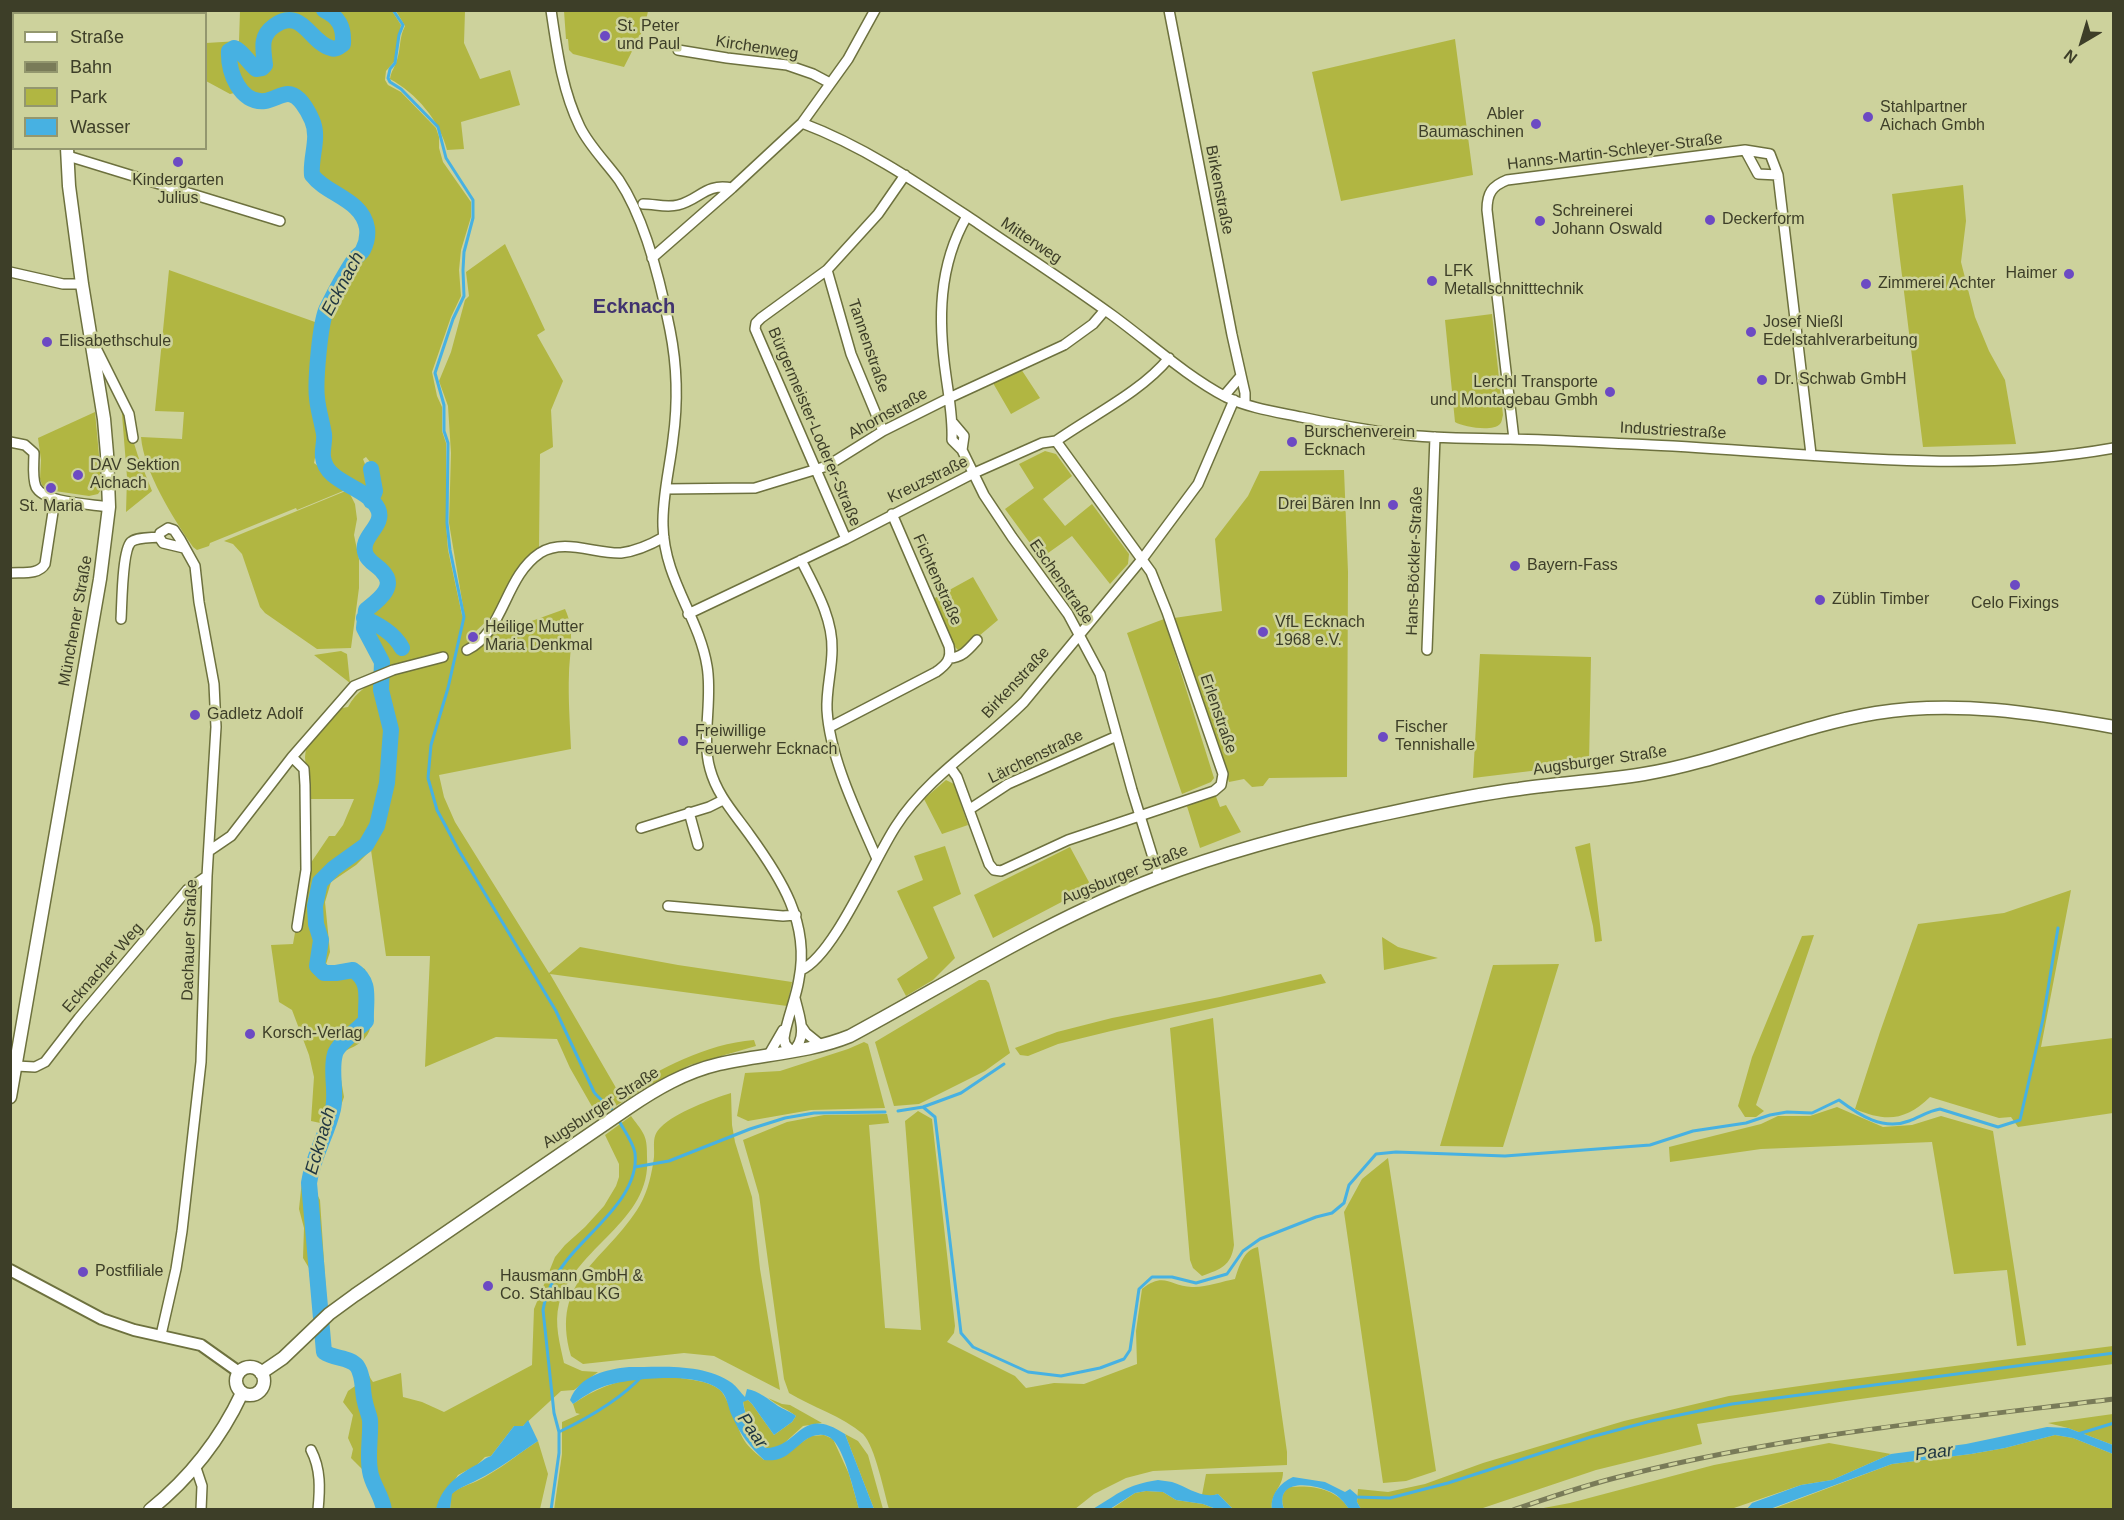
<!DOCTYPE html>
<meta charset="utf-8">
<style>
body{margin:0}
#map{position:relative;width:2124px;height:1520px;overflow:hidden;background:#cdd29c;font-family:Helvetica,sans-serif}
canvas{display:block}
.frame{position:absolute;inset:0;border:12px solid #3d3e28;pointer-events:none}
.legend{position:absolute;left:12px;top:12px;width:195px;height:138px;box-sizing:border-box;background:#cdd29c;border:2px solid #93976e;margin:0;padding:8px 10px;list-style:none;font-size:18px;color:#3d3e28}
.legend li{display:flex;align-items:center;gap:12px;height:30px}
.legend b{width:30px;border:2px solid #93976e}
.north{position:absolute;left:2052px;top:12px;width:60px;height:60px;-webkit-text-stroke:4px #cdd29c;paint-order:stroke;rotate:218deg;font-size:16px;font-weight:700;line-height:24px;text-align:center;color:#3d3e28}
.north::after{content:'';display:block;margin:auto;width:21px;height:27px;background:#3d3e28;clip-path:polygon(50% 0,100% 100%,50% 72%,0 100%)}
</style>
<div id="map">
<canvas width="2124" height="1520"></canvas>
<div class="frame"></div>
<ul class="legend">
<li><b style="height:8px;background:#fff"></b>Straße</li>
<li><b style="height:8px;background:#797b58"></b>Bahn</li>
<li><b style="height:16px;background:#b1b642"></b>Park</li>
<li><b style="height:16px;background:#47b1e2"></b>Wasser</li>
</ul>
<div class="north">N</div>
</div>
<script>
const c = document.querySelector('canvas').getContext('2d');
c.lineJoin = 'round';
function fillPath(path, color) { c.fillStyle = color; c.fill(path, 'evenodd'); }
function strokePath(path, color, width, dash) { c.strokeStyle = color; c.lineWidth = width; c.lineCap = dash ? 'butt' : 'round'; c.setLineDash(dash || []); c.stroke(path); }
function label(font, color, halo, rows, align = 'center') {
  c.font = font + ' Helvetica,sans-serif'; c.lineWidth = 5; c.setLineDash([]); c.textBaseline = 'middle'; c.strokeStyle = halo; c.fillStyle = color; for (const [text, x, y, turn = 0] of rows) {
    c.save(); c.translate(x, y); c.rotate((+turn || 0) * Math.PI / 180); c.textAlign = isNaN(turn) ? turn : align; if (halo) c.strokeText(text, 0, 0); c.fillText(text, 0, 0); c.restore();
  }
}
fillPath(new Path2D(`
 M311,10C330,13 343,21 340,42L336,45C327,45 322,40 316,34C288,8 276,14 256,43L260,61L259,64H255L241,48L235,46L227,50L230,82L239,92L230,94L206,81V43L239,41L240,11Z
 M331,11H392L401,25L394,62L386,71L385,80L388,85L401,92L436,128L439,137V148L443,162L471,202V217L461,250L459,270L461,296L451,317L432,372L437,396L442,407V431L446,443V523L448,550L462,615L465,618L449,523L451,453L448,406L439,381L451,352L465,300L469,296L466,272L505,244L545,330L537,335L563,381L551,410L553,447L540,454L539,547L527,559L495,613L475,632L471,651C486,646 494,627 502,614L504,631L565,609C575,631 570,650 569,673C568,698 570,724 571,749L439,775L444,797L455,822L549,973L580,947L678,965L792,982L787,1006L550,974L619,1093C661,1069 705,1044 754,1040L756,1046L690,1065L648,1086L598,1117L570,1068L557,1039L496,1037L425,1067L430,956H386L371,850L356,865L331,882L325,902L330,952L326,964L333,968L351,964L365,969C369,986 379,1023 365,1038C360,1045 348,1049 341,1053L338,1062L344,1097L313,1186L320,1200L327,1307L314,1318L309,1268L303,1258L304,1228L299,1209L302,1180L325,1124L311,1121L314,1077L309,1055L292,1010L279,1002L271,945L293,944L306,870L329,836H335L343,825L354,799H308L305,757L306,748L342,708L348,707C365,676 401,672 433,663L422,658L389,667C385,653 375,643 368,630L372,625L394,642L400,653L404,655L406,650L394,630L383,626L370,613C375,607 384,605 388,598C408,566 372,569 367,547C374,527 394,520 375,497C379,481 377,469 366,457L363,459L370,477L371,489L367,492C336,474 328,475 328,437L331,436L324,414L322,391L325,323L330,310L357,262L367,251L370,240L369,225L360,208L353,200L339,189L321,179L317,173L315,166L320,132L316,117L306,100L298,94L289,90L268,96L254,97C241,86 233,75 235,57H238C248,65 260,85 272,67C269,58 263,49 267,40C269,34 274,30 279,26C298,10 317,52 332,54C360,57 347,19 331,11Z
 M396,11H465L464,43L480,79L510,70L520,105L461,122L464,149L447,150C440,121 416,93 390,79C391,71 395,67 397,60C401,48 399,37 405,26Z
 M564,11V10L648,11L645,26L624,67L573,54L569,50L568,39H566Z
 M1455,39L1473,175L1341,201L1312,72Z
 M1963,185L1966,221L1961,262L1975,317L1989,351L2005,380L2016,444L1923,447L1892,194Z
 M169,270L315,322L312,396L319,437L314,463L348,489L297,510L296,508L210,543L209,546L197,550L193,547C173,518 144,472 141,437L182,439L184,412L155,411Z
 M1492,314L1503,415C1502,418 1502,422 1500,424C1493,432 1463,427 1455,422L1445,320Z
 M1021,369L1040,398L1011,414L993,383Z
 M121,402L138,456L152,491L126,512L127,477Z
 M95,412L102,488L98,494L89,496L48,490L42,485L40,479L41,460L38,438Z
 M1045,451L1056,454L1072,476L1043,499L1065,526L1092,504L1129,554L1128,564L1110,584L1072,536L1041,558L1005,509L1034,488L1019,464Z
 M1344,470L1348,572L1347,777L1269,778L1263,786L1252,787L1244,779L1229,782L1174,618L1222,611L1215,539L1248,496L1260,471Z
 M348,490L355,504L357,519L354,535L359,559V588L351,648L317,649L265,613L260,607L242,554L233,544L224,541Z
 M973,577L998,620L960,652L953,645L933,599Z
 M1164,619L1214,778L1211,782L1182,794L1127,633Z
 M341,651L347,654L350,683L314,655Z
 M1480,654L1591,657L1589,764L1473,778Z
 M946,780L954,784L968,825L942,834L924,799Z
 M1215,794L1220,807L1226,805L1241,832L1200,848L1186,803Z
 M1590,843L1602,941L1595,942L1593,926L1575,847Z
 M945,846L961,894L933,907L955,958L933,980L906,996L897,979L928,958L897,891L923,880L914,856Z
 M1070,847L1090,884L1073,896L993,938L974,895Z
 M2071,890L2041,1047L2113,1038V1113L2018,1127L2011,1117L1999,1118L1930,1097C1905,1121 1886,1122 1855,1109L1880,1032L1918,924L2004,913Z
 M1814,935L1756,1105L1764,1111L1756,1117H1745L1738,1106L1752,1057L1802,936Z
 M1382,937L1398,947L1438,958L1384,970Z
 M1559,964L1503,1147L1440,1146L1493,965Z
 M1321,974L1326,983L1111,1031L1058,1044L1028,1056L1020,1055L1015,1048L1057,1032L1112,1018L1220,997Z
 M979,980H986L989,983L1010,1053L985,1071L919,1104L894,1106L875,1042Z
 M1213,1018L1234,1245C1231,1266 1221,1269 1202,1276L1193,1268L1190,1260L1170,1028Z
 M864,1042L868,1044L885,1108L811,1110L748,1121L737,1116L745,1073L780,1071L848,1049Z
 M731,1093L732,1125L735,1142L752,1197L760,1269L780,1390L714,1356L684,1353L583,1364L571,1356C549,1278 607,1261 640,1205C648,1191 652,1173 654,1157C655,1146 651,1136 661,1127C676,1112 712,1099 731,1093Z
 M1837,1107L1883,1127L1912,1125L1941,1116L1993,1131L2026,1345L2017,1346L2007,1270L1954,1274L1932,1142L1761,1149L1670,1162L1669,1147L1761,1124L1778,1116H1810Z
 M918,1111L932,1119L955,1326L954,1333L947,1342L1015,1376L1026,1388L1054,1383L1084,1384L1137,1364L1136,1331L1142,1289C1164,1271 1170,1286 1192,1287C1204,1288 1223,1281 1235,1279C1239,1267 1243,1250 1258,1247L1287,1452V1465L1153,1471L1126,1478L1094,1494L1075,1509H889C884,1492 875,1446 863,1434C842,1416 812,1407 789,1393L784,1379L759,1195L743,1140L787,1122L824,1115L887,1114L889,1123L869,1125L885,1328L921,1330L905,1121Z
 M631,1116C635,1122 641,1128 644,1135C647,1141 647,1150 647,1157C652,1222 574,1247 559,1304C554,1324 560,1344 564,1363L582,1371L598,1372L574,1390L561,1391L523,1426H514L491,1456L485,1457L477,1465L458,1475L436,1509H378L380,1500L375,1491L370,1489L366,1482V1473L351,1458L353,1449L348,1438L353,1415L343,1402L348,1391L358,1384C358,1351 331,1369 323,1356C320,1351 320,1341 319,1335L326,1331L328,1352C334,1355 341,1354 348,1357C362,1360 366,1371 373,1382L401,1373L403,1397L422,1402L444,1412L532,1365L534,1309L555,1257L565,1245L585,1227L604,1206L616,1186L619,1177V1164L605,1135Z
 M1388,1158L1436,1471L1406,1481L1383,1483L1344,1212L1362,1179Z
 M2113,1346V1364L1846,1401L1697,1424L1702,1444L1596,1470L1480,1509H1361L1357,1502L1358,1489L1388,1492L1425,1484L1483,1463L1624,1421L1729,1396L1828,1382Z
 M675,1377C689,1380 708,1380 720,1390C728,1397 737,1428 744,1440C749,1448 757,1454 764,1460L801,1443L811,1436L824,1435L833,1439L849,1474L859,1509L554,1510L562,1454V1422L580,1414L576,1413L573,1404C593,1390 616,1380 641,1378C652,1377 663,1379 675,1377Z
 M768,1398L782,1404L790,1405L822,1423L803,1426L779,1448H766C756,1434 745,1419 743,1401L748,1400L752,1404L774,1435L792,1422L796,1416C787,1409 778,1406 768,1398Z
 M2113,1414V1445L2068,1428L2048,1423Z
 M845,1434L858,1441L868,1455L883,1509H874Z
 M2055,1435L2073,1438L2113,1454V1509L1770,1510L1892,1464L1971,1454L2005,1448Z
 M538,1441L548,1474L540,1509L450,1510L451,1494C460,1487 468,1485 477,1481C498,1471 518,1454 538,1441Z
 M1829,1443L1891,1454L1832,1480L1801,1485L1731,1509L1533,1510L1570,1503L1714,1465Z
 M1283,1472C1283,1488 1270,1493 1272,1509H1233L1218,1494L1211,1496L1202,1495L1206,1474Z
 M1289,1487C1312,1485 1336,1488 1349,1509H1284C1281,1499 1281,1494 1289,1487Z
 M1146,1491L1163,1492L1176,1500L1203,1504L1216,1509L1110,1510L1135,1493Z`), '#b1b642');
fillPath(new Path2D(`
 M629,1367C663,1367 704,1363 732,1383C737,1387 741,1393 745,1397L747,1389C759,1391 768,1399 778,1406C784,1410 790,1411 796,1416L792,1422L774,1435L752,1404L748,1400L743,1402C745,1419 756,1435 766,1448C800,1447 800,1404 845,1434L874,1509H859C854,1492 845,1452 833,1440C824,1431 812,1435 804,1441C789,1453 784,1462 764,1460C750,1447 740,1434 732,1416C728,1408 728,1398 721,1391C701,1371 630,1378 605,1386C593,1390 583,1397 573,1404L570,1400C579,1376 606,1369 629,1367Z
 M528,1420L538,1441C518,1454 498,1470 477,1480C468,1485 460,1487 452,1494L450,1509H436C442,1487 455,1477 474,1466C481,1463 484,1458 491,1456L514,1426H523Z
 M2047,1427L2068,1428L2113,1445V1454L2073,1438L2055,1435L2005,1448L1971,1454L1892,1464L1770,1509H1747L1752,1503L1801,1485L1832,1480L1891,1454L1966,1444Z
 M1293,1477L1325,1482L1345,1492L1350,1489L1357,1495V1502L1361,1509H1349C1344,1502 1339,1496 1331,1492C1313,1483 1274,1478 1284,1509H1272C1270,1495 1280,1483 1293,1477Z
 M1158,1480C1162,1481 1168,1481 1172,1482C1188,1487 1201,1499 1218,1494L1233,1509H1216L1203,1504L1176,1500L1163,1492L1146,1491L1135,1493L1110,1509H1093C1120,1493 1125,1485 1158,1480Z`), '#47b1e2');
strokePath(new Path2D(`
 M393,10L403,25L399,35L395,63L390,69L388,78L390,82L401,89L438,127L446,158L473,200V218L464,252L463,270L464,296L453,319L435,373L444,405V431L448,443L447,523L450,550L464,617L448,688L431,745L428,778L437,810L458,849L556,1011L594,1092C600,1101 609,1103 615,1114
 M923,1107L935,1117L961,1333L973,1347L1028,1372L1061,1376L1100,1368L1124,1359L1130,1350L1139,1289L1152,1277H1172L1196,1283L1227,1274L1243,1251L1260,1239L1316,1217L1332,1213L1344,1203L1349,1185L1376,1154L1396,1152L1505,1156L1650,1145L1693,1131L1746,1123L1770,1115L1787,1112L1812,1113L1839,1100C1859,1115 1883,1131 1909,1121C1920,1117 1928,1111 1940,1109L1998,1127L2020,1120L2043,1019L2058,928
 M898,1111L923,1107L961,1093L1004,1064
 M635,1167L669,1161L750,1129L785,1118L814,1113L885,1112
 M559,1432C588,1418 620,1400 642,1376
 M2078,1434L2114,1423
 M1355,1497L1390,1498L1448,1483L1591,1437L1651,1421L1732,1404L2114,1353
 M551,1510L559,1453V1432L554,1413L543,1310C546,1292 556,1274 567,1260C590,1230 640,1196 635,1153C633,1142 623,1129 618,1119`), '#47b1e2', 3);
strokePath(new Path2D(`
 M324,10C339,17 344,27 343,44C339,47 336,50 331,48C310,43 302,6 274,26C260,36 263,48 265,65L262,68L256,69C249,63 241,50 234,48L229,51C228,72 240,104 265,101C273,100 281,94 288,94C299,94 308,111 312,120C320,138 310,157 312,175C327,195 362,199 367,228C368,235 366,244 363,250C361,254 356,256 354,260C344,275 335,292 327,308C320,322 315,382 317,398C318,410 322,422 324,434C325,442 322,449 323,457C326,484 367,486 378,509C386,526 358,537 366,555C369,562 377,565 382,571C398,587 377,601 366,610L364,628L382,662L381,690L391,730L387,783L377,826L366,845L334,868L320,882L315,906L316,924L321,940L317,966L324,973H336L353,970C372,982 365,1000 366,1021C358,1029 337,1045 335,1054C330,1071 337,1091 333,1109C327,1135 313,1155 309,1183L324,1352C334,1359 350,1357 357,1366C364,1376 362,1392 365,1402C366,1408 369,1414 370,1420C371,1437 367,1454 370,1471C372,1485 382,1495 384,1510
 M371,469L375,491L371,501
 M364,618C379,625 394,633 402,648`), '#47b1e2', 16);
const minor = new Path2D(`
 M551,10C557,50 562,90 580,127C590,147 606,162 619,180C645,219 661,284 670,330C677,365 678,403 673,439C670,467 662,497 663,526C664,579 699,617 707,666C713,700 701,738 710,769C717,795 734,813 749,834C781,878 810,923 799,979C796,999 787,1018 784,1038L785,1044L792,1052C809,1038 799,1016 795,998
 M1169,10L1232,335L1245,393V404
 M678,50L727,58L787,65L813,74L830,83
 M802,123C866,147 922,186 979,224C1023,254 1068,283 1112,315C1149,342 1186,376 1226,397C1249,408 1277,412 1301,417C1333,424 1365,430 1398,434C1435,439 1473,438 1510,439C1557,440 1604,443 1651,445C1807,452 1958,476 2114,448
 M1745,150L1758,174L1778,175
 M68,156L280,221
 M643,204C655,204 666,208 678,205C701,199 705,183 732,188
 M967,216C938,266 938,321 946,376C949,398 953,418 952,440L962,450L984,495L1012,537L1068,614L1100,674L1132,790L1159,877
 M652,258L732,188L802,123L848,59L875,10
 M827,270L851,354L883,431
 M10,272L63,284H82
 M94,344L129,414L133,438
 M1224,396L1241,376
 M953,423L964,436L962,450
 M1514,439L1487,210C1487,193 1492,186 1507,180L1745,150L1770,154L1778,175L1811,454
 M10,442L25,445L34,453C34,463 32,478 36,487C44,503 91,504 109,507
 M666,489L755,488L827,466L883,431L949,398L1064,345L1093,324L1105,310
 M846,539L755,329L756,323L761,318L827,270L878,214L905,175
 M801,560C815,588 833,618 832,650C832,670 826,690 827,710C830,759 858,815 877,859
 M10,573C22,572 39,575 45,564L55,499
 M688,614L846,539L972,474L1042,443L1056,441C1093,415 1141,392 1169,358
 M121,619C122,605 122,551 131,542C137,537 152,538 159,537
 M467,650C505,631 504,577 540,553C564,538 595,554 621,553C637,551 650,545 664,537
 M1427,650L1435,437
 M949,658C962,658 969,649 977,640
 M830,727L936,672C946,665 952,659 949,646L892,514
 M292,757L304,769L305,785L306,870L297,927
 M950,767L957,777L989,864L994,870L1001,871L1068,840L1214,791L1221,785L1223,774L1167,612L1151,572L1056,441
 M970,809L1008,784L1117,736
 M689,812L698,845
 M641,828L709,807L723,800
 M209,851L231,836L292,757L354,686L393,670L443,657
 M668,906L783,916L796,915
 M801,970C834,956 874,859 896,826C928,776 982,744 1024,702L1143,558L1198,484L1234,400
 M802,1027L806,1033L822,1046
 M768,1056L783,1030
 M16,1066L35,1067L45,1062L79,1018L187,890L207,876
 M161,1335L176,1269L182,1231L201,1062L207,876L216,727L214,684L199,602L195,566L180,539L174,530L168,528L160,533L159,537L163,543L184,548
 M311,1450C321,1469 320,1489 318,1510
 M196,1468L202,1486L201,1510`);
const tertiary = new Path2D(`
 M10,1270L102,1319L134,1330L201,1345L239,1372`);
const secondary = new Path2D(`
 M75,14V10
 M10,1097L100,579L109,507L107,454L104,419L82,284L69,186L67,148
 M236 1381a14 14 0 1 1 28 0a14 14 0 1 1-28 0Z
 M261,1373L283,1358L329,1314L355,1295L628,1108C656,1089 685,1072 719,1064C763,1054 808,1053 850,1036C952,981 1049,919 1157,878C1228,851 1301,832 1375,816C1422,806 1470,795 1519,789C1560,783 1603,781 1644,774C1723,761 1797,726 1876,713C1955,700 2035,713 2114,727
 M150,1510C191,1477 220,1440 242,1393`);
strokePath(minor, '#6d713e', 12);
strokePath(tertiary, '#6d713e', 14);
strokePath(secondary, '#6d713e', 15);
strokePath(minor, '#fff', 9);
strokePath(tertiary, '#fff', 10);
strokePath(secondary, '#fff', 12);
const rail = new Path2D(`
 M1513,1510C1551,1497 1588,1484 1627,1475C1786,1435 1951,1419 2114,1399`);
strokePath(rail, '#797b58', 5);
strokePath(rail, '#cdd29c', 3, [9]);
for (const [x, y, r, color] of [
 [605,36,6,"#6c4ac3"],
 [1868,117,6,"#6c4ac3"],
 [1536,124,6,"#6c4ac3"],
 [178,162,6,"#6c4ac3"],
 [1710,220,6,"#6c4ac3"],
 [1540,221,6,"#6c4ac3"],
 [2069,274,6,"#6c4ac3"],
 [1432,281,6,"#6c4ac3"],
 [1866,284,6,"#6c4ac3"],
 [1751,332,6,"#6c4ac3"],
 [47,342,6,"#6c4ac3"],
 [1762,380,6,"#6c4ac3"],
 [1610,392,6,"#6c4ac3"],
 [1292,442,6,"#6c4ac3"],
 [78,475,6,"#6c4ac3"],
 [51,488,6,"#6c4ac3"],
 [1393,505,6,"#6c4ac3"],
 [1515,566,6,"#6c4ac3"],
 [2015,585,6,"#6c4ac3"],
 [1820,600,6,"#6c4ac3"],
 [1263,632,6,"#6c4ac3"],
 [473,637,6,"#6c4ac3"],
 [195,715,6,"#6c4ac3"],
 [1383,737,6,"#6c4ac3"],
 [683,741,6,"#6c4ac3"],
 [250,1034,6,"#6c4ac3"],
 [83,1272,6,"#6c4ac3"],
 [488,1286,6,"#6c4ac3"]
]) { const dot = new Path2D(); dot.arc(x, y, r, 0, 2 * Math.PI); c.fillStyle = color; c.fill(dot); strokePath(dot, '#cdd29c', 2); }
label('16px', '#3d3e28', '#cdd29c', [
 ["St. Peter",617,27],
 ["und Paul",617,45],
 ["Stahlpartner",1880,108],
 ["Aichach Gmbh",1880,126],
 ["Abler",1524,115,"right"],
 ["Baumaschinen",1524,133,"right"],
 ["Kindergarten",178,181,"center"],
 ["Julius",178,199,"center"],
 ["Schreinerei",1552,212],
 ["Johann Oswald",1552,230],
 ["Deckerform",1722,220],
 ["LFK",1444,272],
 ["Metallschnitttechnik",1444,290],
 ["Haimer",2057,274,"right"],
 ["Zimmerei Achter",1878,284],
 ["Josef Nießl",1763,323],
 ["Edelstahlverarbeitung",1763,341],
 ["Elisabethschule",59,342],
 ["Dr. Schwab GmbH",1774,380],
 ["Lerchl Transporte",1598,383,"right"],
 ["und Montagebau Gmbh",1598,401,"right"],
 ["Burschenverein",1304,433],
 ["Ecknach",1304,451],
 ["DAV Sektion",90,466],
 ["Aichach",90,484],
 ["Drei Bären Inn",1381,505,"right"],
 ["St. Maria",51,507,"center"],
 ["Bayern-Fass",1527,566],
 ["Züblin Timber",1832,600],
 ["Celo Fixings",2015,604,"center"],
 ["VfL Ecknach",1275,623],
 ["1968 e.V.",1275,641],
 ["Heilige Mutter",485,628],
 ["Maria Denkmal",485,646],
 ["Gadletz Adolf",207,715],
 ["Fischer",1395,728],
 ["Tennishalle",1395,746],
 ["Freiwillige",695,732],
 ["Feuerwehr Ecknach",695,750],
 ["Korsch-Verlag",262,1034],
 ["Postfiliale",95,1272],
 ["Hausmann GmbH &",500,1277],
 ["Co. Stahlbau KG",500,1295]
], 'left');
label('16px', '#3d3e28', '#cdd29c', [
 ["Kirchenweg",757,48,9],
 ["Hanns-Martin-Schleyer-Straße",1615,152,-7],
 ["Birkenstraße",1219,190,79],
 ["Mitterweg",1031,241,34],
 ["Tannenstraße",868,346,71],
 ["Ahornstraße",888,414,-29],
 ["Bürgermeister-Loderer-Straße",814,427,67],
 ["Industriestraße",1673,431,3],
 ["Kreuzstraße",928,480,-26],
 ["Hans-Böckler-Straße",1415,561,-88],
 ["Fichtenstraße",937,580,66],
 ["Eschenstraße",1061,582,55],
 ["Münchener Straße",76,621,-80],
 ["Birkenstraße",1016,683,-47],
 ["Erlenstraße",1218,714,71],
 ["Lärchenstraße",1036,757,-26],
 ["Augsburger Straße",1600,761,-8],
 ["Augsburger Straße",1125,875,-22],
 ["Dachauer Straße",190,940,-88],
 ["Ecknacher Weg",103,968,-49],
 ["Augsburger Straße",601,1108,-33]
]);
label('italic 18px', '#1e3541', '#cdd29c', [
 ["Ecknach",343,284,-62],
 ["Ecknach",321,1141,-74],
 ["Paar",752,1431,55],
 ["Paar",1934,1453,-7]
]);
label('bold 20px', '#41336f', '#cdd29c', [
 ["Ecknach",634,307]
]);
</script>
